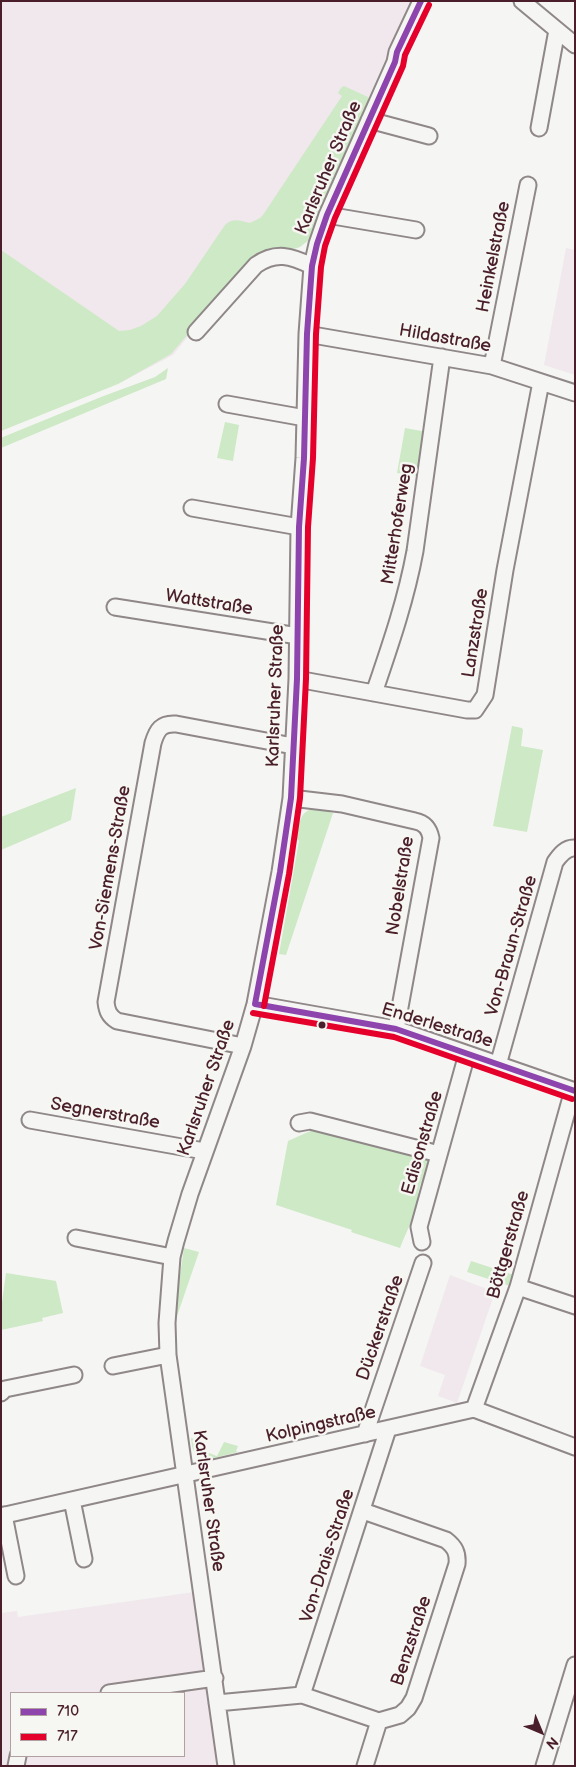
<!DOCTYPE html>
<meta charset="utf-8">
<style>
body{margin:0}
#map{position:relative;width:576px;height:1767px;overflow:hidden;background:#f5f5f3;font-family:"Balsamiq Sans",sans-serif}
canvas{display:block}
.frame{position:absolute;inset:0;border:2px solid #4a1f2b;pointer-events:none}
.legend{position:absolute;left:10px;top:1692px;width:175px;height:65px;box-sizing:border-box;background:#f6f6f2;border:1px solid #b1a0a2;margin:0;padding:6px 9px;list-style:none;font-size:15px;color:#4a1f2b}
.legend li{display:flex;align-items:center;gap:10px;height:25px}
.legend b{width:25px;border:1px solid #b1a0a2}
.north{position:absolute;left:516px;top:1707px;width:50px;height:50px;-webkit-text-stroke:4px #f6f6f2;paint-order:stroke;rotate:135deg;font-size:14px;font-weight:700;line-height:20px;text-align:center;color:#4a1f2b}
.north::after{content:'';display:block;margin:auto;width:18px;height:22px;background:#4a1f2b;clip-path:polygon(50% 0,100% 100%,50% 72%,0 100%)}
</style>
<div id="map">
<canvas width="576" height="1767"></canvas>
<div class="frame"></div>
<ul class="legend">
<li><b style="height:6px;background:#8e44ad"></b>710</li>
<li><b style="height:6px;background:#e4002b"></b>717</li>
</ul>
<div class="north">N</div>
</div>
<script>
const c = document.querySelector('canvas').getContext('2d');
c.lineJoin = 'round';
function fillPath(path, color) { c.fillStyle = color; c.fill(path, 'evenodd'); }
function strokePath(path, color, width, dash) { c.strokeStyle = color; c.lineWidth = width; c.lineCap = dash ? 'butt' : 'round'; c.setLineDash(dash || []); c.stroke(path); }
function label(font, color, halo, rows, align = 'center') {
  c.font = font + ' "Balsamiq Sans",sans-serif'; c.lineWidth = 5; c.setLineDash([]); c.textBaseline = 'middle'; c.strokeStyle = halo; c.fillStyle = color; for (const [text, x, y, turn = 0] of rows) {
    c.save(); c.translate(x, y); c.rotate((+turn || 0) * Math.PI / 180); c.textAlign = isNaN(turn) ? turn : align; if (halo) c.strokeText(text, 0, 0); c.fillText(text, 0, 0); c.restore();
  }
}
fillPath(new Path2D(`
 M1,1H412L304,240L253,257L173,355L118,384L1,304Z
 M566,248L575,250V375L544,365Z
 M450,1275L495,1292L457,1403L438,1396L445,1375L420,1366Z
 M194,1592L218,1766H1V1613L17,1611L18,1617ZM11,1693H184V1756H11Z`), '#f0e8ec');
fillPath(new Path2D(`
 M344,86L368,97L371,105L309,240L300,247L291,250L218,299L171,354L118,384L1,431V250L119,331L130,330L141,326L157,316L185,284L225,225C233,217 241,221 250,223L260,218L263,215L342,96L338,93L341,88Z
 M168,368L166,379L1,448V438L3,437L101,397L155,377Z
 M225,422L239,425L233,461L217,458Z
 M405,428L427,432L419,476L397,473Z
 M512,726L522,728L523,730L521,746L543,750L527,832L493,826Z
 M76,788L71,820L1,850V817Z
 M314,808L333,813L286,955L279,954L299,841L296,838C299,825 299,812 314,808Z
 M317,1128L432,1158L425,1183H421L418,1193L422,1194C416,1213 407,1230 400,1248L351,1232L352,1230L276,1205L288,1141Z
 M184,1248L199,1252L176,1319L177,1296Z
 M471,1261L514,1275L510,1286L467,1272Z
 M6,1273L56,1281L63,1313L42,1318L43,1321L1,1330V1310Z
 M191,1438L201,1441L198,1449L217,1456L224,1442L238,1446L236,1451L238,1452L206,1460C194,1455 192,1450 191,1438Z`), '#cde9c5');
const minor = new Path2D(`
 M522,1L575,45
 M369,120L429,136
 M539,128L557,30
 M327,215L416,230
 M196,332L256,265C276,251 291,256 312,266
 M307,334L492,366L575,393
 M492,366L528,185
 M227,404L305,418
 M192,508L299,527
 M115,607L298,636
 M297,679L467,710H475L485,695L505,570L541,382
 M374,693C390,646 406,600 415,551L442,357
 M291,798L342,804L415,821C425,823 429,828 431,838L396,1029
 M255,1004L396,1029L575,1091
 M243,1046L117,1021C109,1016 107,1011 106,1002L153,743C157,730 161,723 176,724L293,746
 M498,1065L555,862C560,855 566,847 575,848
 M30,1120L204,1151
 M299,1123L310,1121L439,1154
 M76,1238L172,1257
 M422,1242L419,1227L467,1054
 M518,1287L575,1306
 M113,1366L168,1355
 M1,1393L5,1389L74,1375
 M474,1409L518,1287L573,1090
 M365,1434L423,1263
 M72,1500L84,1559
 M4,1515L16,1576
 M1,1516L474,1409L575,1447
 M109,1693L215,1678
 M302,1695L388,1429
 M217,1703L302,1695L379,1721L400,1715L408,1708L414,1698L457,1564C458,1553 455,1547 446,1540L363,1511
 M16,1766L18,1756
 M226,1766L168,1355L167,1323L172,1257L176,1241L190,1194L243,1046L255,1004L280,872L291,798L297,679L299,527L304,458L307,334L312,266L317,244L327,215L395,62L397,52L421,1
 M365,1766L379,1721
 M544,1766L575,1665`);
strokePath(minor, '#8f8788', 19);
strokePath(minor, '#f5f5f3', 15);
strokePath(new Path2D(`
 M255,1004L280,872L291,798L297,679L299,527L304,458L307,334L312,266L317,244L327,215L395,62L397,52L421,1
 M255,1004L396,1029L575,1091`), '#8e44ad', 6);
strokePath(new Path2D(`
 M264,1006L289,874L300,798L306,679L308,527L313,458L316,334L321,267L325,246L335,218L403,66L405,55L429,5
 M253,1013L394,1037L572,1099`), '#e4002b', 6);
for (const [x, y, r, color] of [
 [322,1025,4.5,"#4a1f2b"]
]) { const dot = new Path2D(); dot.arc(x, y, r, 0, 2 * Math.PI); c.fillStyle = color; c.fill(dot); strokePath(dot, '#f6f6f2', 2); }
label('18px', '#4a1f2b', '#f6f6f2', [
 ["Karlsruher Straße",329,168,-67],
 ["Heinkelstraße",494,257,-79],
 ["Hildastraße",445,339,10],
 ["Mitterhoferweg",398,524,-81],
 ["Wattstraße",209,603,9],
 ["Lanzstraße",476,633,-81],
 ["Karlsruher Straße",276,696,-88],
 ["Von-Siemens-Straße",111,868,-80],
 ["Nobelstraße",401,886,-81],
 ["Von-Braun-Straße",512,946,-74],
 ["Enderlestraße",437,1026,17],
 ["Karlsruher Straße",207,1088,-71],
 ["Segnerstraße",105,1114,10],
 ["Edisonstraße",423,1143,-74],
 ["Böttgerstraße",509,1245,-74],
 ["Dückerstraße",381,1328,-71],
 ["Kolpingstraße",321,1425,-13],
 ["Karlsruher Straße",208,1501,82],
 ["Von-Drais-Straße",328,1556,-72],
 ["Benzstraße",412,1641,-72]
]);
</script>
